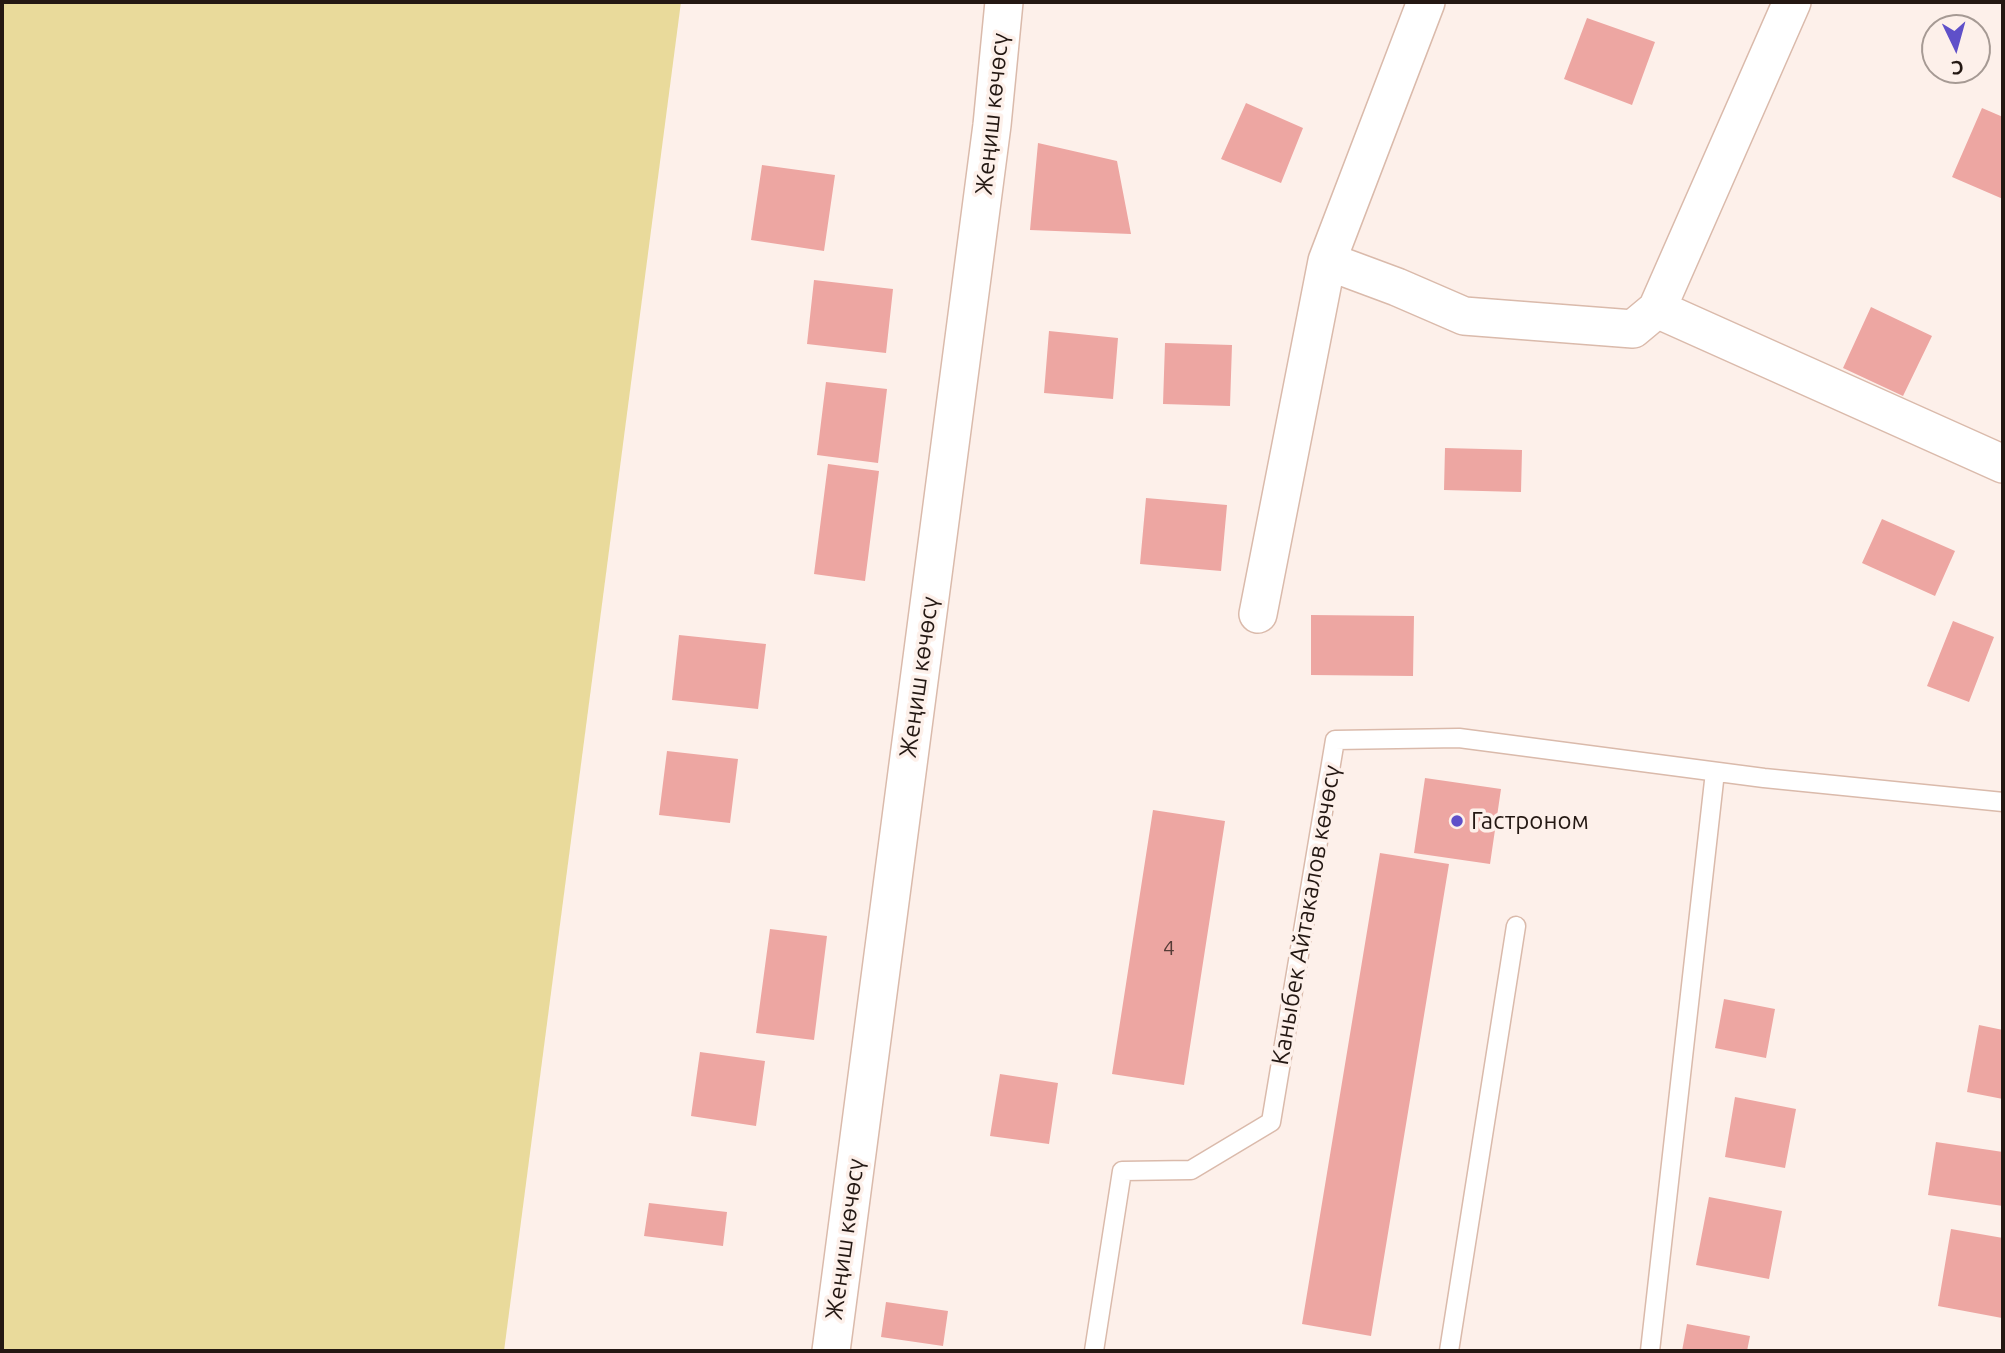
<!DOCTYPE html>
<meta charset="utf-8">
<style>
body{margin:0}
#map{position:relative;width:2005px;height:1353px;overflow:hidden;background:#fdf0ea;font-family:Ubuntu,sans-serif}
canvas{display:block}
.frame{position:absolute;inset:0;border:4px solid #241813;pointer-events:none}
.north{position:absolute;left:1921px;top:14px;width:70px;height:70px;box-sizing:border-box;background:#fdf0ea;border:2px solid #a69a94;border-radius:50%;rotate:175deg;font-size:19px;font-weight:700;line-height:28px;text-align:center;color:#241813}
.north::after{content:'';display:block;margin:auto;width:24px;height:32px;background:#5f50c9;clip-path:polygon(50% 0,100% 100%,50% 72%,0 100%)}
</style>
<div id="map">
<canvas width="2005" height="1353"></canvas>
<div class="frame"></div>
<div class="north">С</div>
</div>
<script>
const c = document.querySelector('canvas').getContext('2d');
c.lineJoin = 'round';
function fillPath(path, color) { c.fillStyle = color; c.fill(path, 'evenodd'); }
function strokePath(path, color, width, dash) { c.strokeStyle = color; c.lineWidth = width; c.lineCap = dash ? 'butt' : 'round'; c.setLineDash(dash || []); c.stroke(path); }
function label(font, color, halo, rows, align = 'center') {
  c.font = font + ' Ubuntu,sans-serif'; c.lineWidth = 7; c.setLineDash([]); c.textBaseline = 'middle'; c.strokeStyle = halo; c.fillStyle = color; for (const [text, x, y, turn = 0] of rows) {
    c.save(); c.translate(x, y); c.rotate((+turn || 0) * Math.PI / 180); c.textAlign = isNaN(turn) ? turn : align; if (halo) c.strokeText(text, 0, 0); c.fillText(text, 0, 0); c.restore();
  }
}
fillPath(new Path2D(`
 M2,2H681L504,1351H2Z`), '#e9da9b');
fillPath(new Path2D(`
 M1587,18L1655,42L1632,105L1564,79Z
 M1246,103L1303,128L1281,183L1221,159Z
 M1982,108L2003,117V199L1952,177Z
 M1038,143L1117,161L1131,234L1030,230Z
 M762,165L835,175L824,251L751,240Z
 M814,280L893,289L886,353L807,344Z
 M1871,307L1932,336L1903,396L1843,368Z
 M1049,331L1118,338L1113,399L1044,393Z
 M1165,343L1232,345L1230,406L1163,404Z
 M826,382L887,389L878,463L817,455Z
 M1445,448L1522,450L1521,492L1444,490Z
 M828,464L879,471L865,581L814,574Z
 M1146,498L1227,505L1221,571L1140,564Z
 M1882,519L1955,551L1935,596L1862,563Z
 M1311,615L1414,616L1413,676L1311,675Z
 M1953,621L1994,637L1969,702L1927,686Z
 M679,635L766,644L758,709L672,700Z
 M667,751L738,759L730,823L659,815Z
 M1425,778L1501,789L1490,864L1414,853Z
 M1153,810L1225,821L1184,1085L1112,1074Z
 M1380,853L1449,864L1371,1336L1302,1324Z
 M770,929L827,936L814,1040L756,1033Z
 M1724,999L1775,1009L1766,1058L1715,1048Z
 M1979,1025L2003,1030V1099L1967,1092Z
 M700,1052L765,1061L756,1126L691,1116Z
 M1000,1074L1058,1083L1049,1144L990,1136Z
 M1735,1097L1796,1109L1785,1168L1725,1157Z
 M1936,1142L2003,1152V1206L1928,1195Z
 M1709,1197L1782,1211L1769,1279L1696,1265Z
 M649,1203L727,1212L723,1246L644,1236Z
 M1951,1229L2003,1238L2002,1318L1938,1306Z
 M886,1302L948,1311L943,1346L881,1337Z
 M1687,1324L1750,1336L1747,1351H1682Z`), '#eda6a2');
const service = new Path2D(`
 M1094,1351L1122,1171L1191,1170L1271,1122L1335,740L1459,738L1764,778L2003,802
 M1449,1351L1516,926
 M1650,1351L1715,772`);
const minor = new Path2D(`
 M1327,261L1426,2
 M1657,309L1792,2
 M1258,614L1327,261L1397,287L1464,316L1633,329L1657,309L2003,464
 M831,1351L992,125L1004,2`);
strokePath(service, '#dabaab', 21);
strokePath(minor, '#dabaab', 40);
strokePath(service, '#fff', 18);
strokePath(minor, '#fff', 37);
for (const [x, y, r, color] of [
 [1457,821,7,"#5f50c9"]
]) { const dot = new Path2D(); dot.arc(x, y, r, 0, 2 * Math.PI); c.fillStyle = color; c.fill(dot); strokePath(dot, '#fdf0ea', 2.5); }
label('21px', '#563c37', null, [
 ["4",1169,948]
]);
label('24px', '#241813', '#fdf0ea', [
 ["Жеңиш көчөсү",992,114,-84],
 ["Жеңиш көчөсү",919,677,-82],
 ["Каныбек Айтакалов көчөсү",1306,915,-80],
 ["Жеңиш көчөсү",845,1239,-82]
]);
label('24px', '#241813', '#fdf0ea', [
 ["Гастроном",1471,821]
], 'left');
</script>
